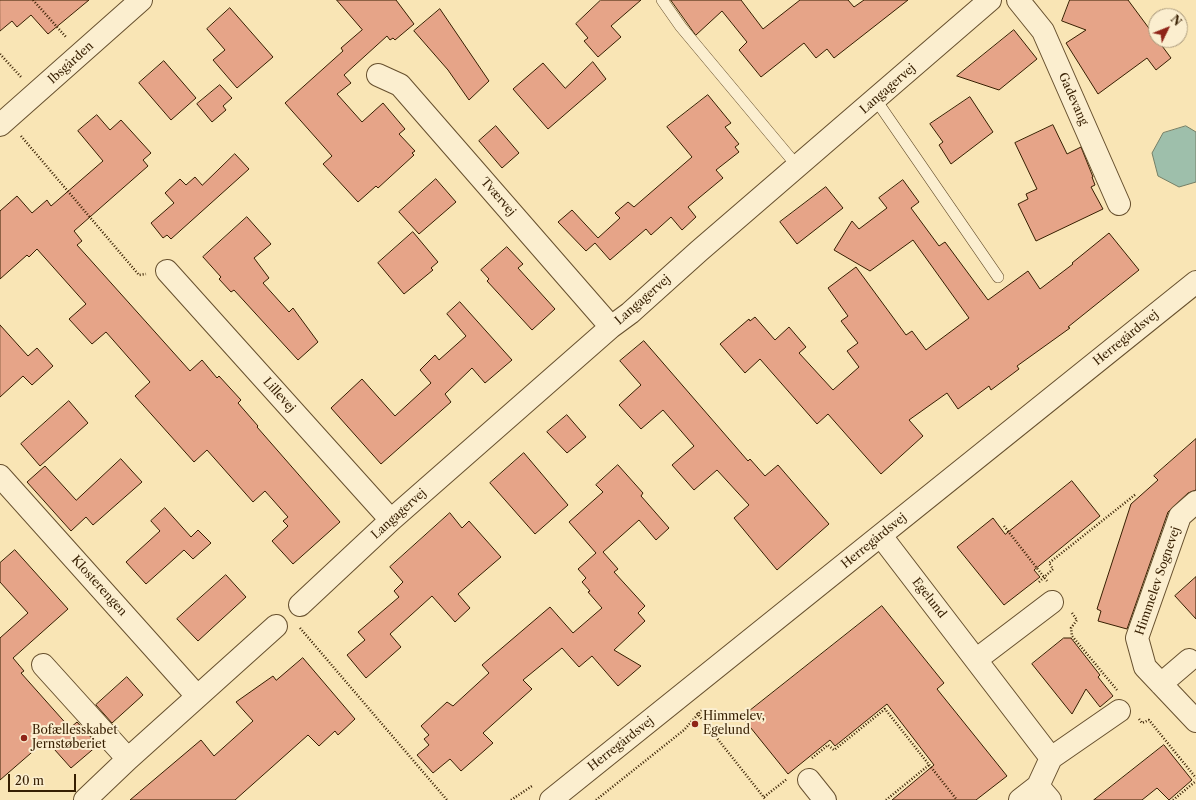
<!DOCTYPE html>
<meta charset="utf-8">
<style>
body{margin:0}
#map{position:relative;width:1196px;height:800px;overflow:hidden;background:#f9e5b5;font-family:"Libre Caslon Text",serif}
canvas{display:block}
.north{position:absolute;left:1148px;top:8px;width:40px;height:40px;box-sizing:border-box;background:#fbeecf;border:1px solid #ac9b7d;border-radius:50%;rotate:47deg;font-size:11px;font-weight:700;line-height:16px;text-align:center;color:#361e01}
.north::after{content:'';display:block;margin:auto;width:14px;height:18px;background:#8f2418;clip-path:polygon(50% 0,100% 100%,50% 72%,0 100%)}
.scale{position:absolute;left:8px;top:774px;width:68px;height:18px;box-sizing:border-box;border:2px solid #361e01;border-top:0;padding-left:5px;font-size:12px;line-height:14px;white-space:nowrap;color:#361e01;-webkit-text-stroke:3px #fbeecf;paint-order:stroke}
</style>
<div id="map">
<canvas width="1196" height="800"></canvas>
<div class="north">N</div>
<div class="scale">20 m</div>
</div>
<script>
const c = document.querySelector('canvas').getContext('2d');
c.lineJoin = 'round';
function fillPath(path, color) { c.fillStyle = color; c.fill(path, 'evenodd'); }
function strokePath(path, color, width, dash) { c.strokeStyle = color; c.lineWidth = width; c.lineCap = dash ? 'butt' : 'round'; c.setLineDash(dash || []); c.stroke(path); }
function label(font, color, halo, rows, align = 'center') {
  c.font = font + ' "Libre Caslon Text",serif'; c.lineWidth = 4; c.setLineDash([]); c.textBaseline = 'middle'; c.strokeStyle = halo; c.fillStyle = color; for (const [text, x, y, turn = 0] of rows) {
    c.save(); c.translate(x, y); c.rotate((+turn || 0) * Math.PI / 180); c.textAlign = isNaN(turn) ? turn : align; if (halo) c.strokeText(text, 0, 0); c.fillText(text, 0, 0); c.restore();
  }
}
const water = new Path2D(`
 M1186,126L1196,132V182L1179,187L1158,176L1152,153L1163,133Z`);
fillPath(water, '#9ebfab');
strokePath(water, '#747f67', 1);
const building = new Path2D(`
 M0,0H89L48,34L31,15L17,27L12,21L0,31Z
 M337,0H396L414,24L395,40L393,38L390,40L387,36L344,75L351,83L337,94L362,122L383,103L405,129L399,134L415,151L412,153L414,155L378,188L376,186L358,202L323,164L332,156L285,103L343,51L341,48L362,30Z
 M601,0H641L611,26L621,37L598,57L584,41L588,38L576,24Z
 M671,0H741L763,29L800,0H848L854,7L864,0H908L834,58L827,49L816,58L804,43L761,77L739,50L747,42L722,11L696,35Z
 M1070,0H1128L1171,58L1156,70L1147,58L1098,94L1066,43L1086,30L1062,21Z
 M230,8L273,57L237,88L213,60L225,50L207,29Z
 M440,9L489,81L469,100L448,70L414,31Z
 M1014,30L1037,59L999,90L957,76Z
 M164,61L196,98L171,120L139,83Z
 M593,62L606,79L548,129L513,89L543,63L565,88Z
 M220,85L232,98L223,106L226,110L212,122L197,104Z
 M708,95L731,123L725,127L739,144L735,147L739,152L716,170L723,178L688,207L696,217L682,230L671,217L651,235L646,229L610,260L595,243L586,251L558,222L572,210L598,238L620,218L615,213L628,202L634,207L692,157L667,127Z
 M970,97L993,132L951,164L939,145L943,142L930,124Z
 M97,115L110,130L121,120L151,153L143,160L148,166L74,231L82,241L77,245L190,371L202,360L217,378L219,376L241,400L238,403L258,426L257,427L340,522L293,564L272,541L288,526L283,521L288,517L265,491L253,502L207,450L194,462L135,396L150,382L106,332L92,344L69,319L86,304L37,249L29,257L27,255L0,279V211L17,196L32,213L47,200L51,206L103,161L78,131Z
 M1053,125L1067,154L1081,147L1093,177H1092L1095,185L1091,187L1103,209L1036,241L1018,204L1028,199L1026,194L1037,189L1015,143Z
 M496,126L519,153L502,168L479,141Z
 M235,154L249,169L171,239L167,235L163,238L151,223L174,203L165,193L180,179L186,185L195,177L202,185Z
 M436,179L456,202L419,234L399,212Z
 M903,180L919,202L911,208L939,246L945,242L988,300L1028,271L1040,289L1073,264L1072,263L1109,233L1139,270L1068,327L1070,328L1017,366L1019,369L991,390L989,386L958,409L947,393L909,420L923,436L881,474L828,414L817,424L760,359L745,373L720,344L749,319L750,321L755,317L775,340L789,327L806,347L799,353L833,390L859,367L847,351L858,343L841,321L848,316L828,288L856,267L906,335L912,331L926,350L969,318L913,240L870,271L834,250L852,221L859,229L887,208L879,198Z
 M826,187L843,208L797,244L780,222Z
 M247,217L271,244L254,258L269,278L263,283L289,312L293,308L318,342L298,360L234,290L231,292L219,279L221,277L203,257Z
 M413,232L438,262L431,268L433,270L404,294L378,263Z
 M507,247L523,264L518,268L555,309L532,330L487,281L489,279L481,270Z
 M460,302L512,360L485,383L472,368L445,394L451,402L381,464L331,408L362,379L395,416L431,383L420,370L435,355L439,360L466,336L447,314Z
 M0,325L28,356L37,348L53,366L32,385L23,376L0,397Z
 M644,341L748,461L750,459L765,476L778,465L829,524L777,570L734,518L749,505L717,470L694,490L672,465L694,446L663,410L641,429L619,405L641,385L620,361Z
 M69,401L88,423L40,466L21,444Z
 M567,415L586,437L567,453L547,432Z
 M1196,439V490L1188,493L1168,512L1127,629L1098,621L1101,611L1097,609L1131,504L1158,480L1154,476Z
 M524,453L568,505L535,534L490,483Z
 M121,459L142,482L93,525L86,517L71,531L27,482L45,466L76,500Z
 M618,465L643,493L641,496L669,528L656,540L639,520L603,552L618,569L614,572L645,606L638,613L645,621L614,650L641,666L618,686L592,656L579,667L562,648L523,680L532,689L483,733L493,743L461,771L450,759L433,773L417,755L429,745L424,739L429,735L421,726L447,702L453,706L489,673L482,665L550,607L573,633L602,608L588,592L590,591L582,582L586,578L578,569L596,553L569,522L603,492L596,485Z
 M1072,481L1100,516L1034,570L1040,577L1004,605L957,547L993,518L1005,534Z
 M165,508L191,537L198,530L211,543L193,559L184,550L146,584L126,562L160,531L151,521Z
 M450,513L462,528L469,521L501,557L458,594L470,608L455,622L432,596L390,634L401,647L366,678L347,655L365,640L358,632L399,597L394,591L403,582L390,567Z
 M15,550L68,609L13,658L24,671L21,673L70,728L77,722L98,745L71,768L46,740L0,780V638L28,613L0,582V563Z
 M226,575L246,597L198,641L177,619Z
 M1196,577V619L1175,596Z
 M882,606L944,683L937,689L1007,776L976,800H892L934,765L887,704L835,746L830,740L788,774L742,717Z
 M1064,638H1071L1100,675L1098,677L1113,696L1100,707L1086,689L1072,714L1032,664Z
 M303,658L355,719L338,735L335,731L319,746L308,735L235,800H130L201,740L214,756L253,721L236,702L273,676L276,680Z
 M127,677L143,695L112,723L96,705Z
 M1164,745L1192,780L1169,800L1157,788L1142,800H1094Z`);
fillPath(building, '#e6a488');
strokePath(building, '#361e01', 1);
const service = new Path2D(`
 M662,0L681,27L798,167
 M876,100L998,277`);
const minor = new Path2D(`
 M1018,0L1043,31L1119,204
 M378,75L400,85L611,327
 M0,125L141,0
 M167,271L391,520
 M0,476L197,696
 M1196,502L1180,516L1137,638L1145,667L1196,721
 M881,536L1051,758L1038,786L1020,800
 M300,605L391,520L611,327L630,313L699,251L990,0
 M977,659L1052,602
 M43,665L128,759
 M1161,684L1189,660
 M1051,758L1119,711
 M809,780L825,800
 M1038,786L1050,800
 M85,800L128,759L276,626`);
const tertiary = new Path2D(`
 M551,800L1196,282`);
strokePath(service, '#67502e', 12);
strokePath(minor, '#67502e', 24);
strokePath(tertiary, '#67502e', 24);
strokePath(new Path2D(`
 M33,0L66,37
 M0,54L21,77
 M21,136L139,275L146,274
 M1004,526L1047,581
 M1039,582L1053,569L1049,563L1136,494
 M1072,613L1077,620L1071,628L1072,636L1117,690
 M300,628L447,800
 M697,713L766,800
 M1139,719L1142,723L1149,720L1196,778
 M812,758L828,745L834,750L885,709L957,800
 M764,797L787,779
 M511,800L532,786
 M596,800L684,730L702,710
 M886,800L929,765
 M1173,800L1196,781`), '#361e01', 2.5, [1, 2]);
strokePath(service, '#fbeecf', 11);
strokePath(minor, '#fbeecf', 22);
strokePath(tertiary, '#fbeecf', 22);
for (const [x, y, r, color] of [
 [695,724,4,"#8f2418"],
 [24,738,4,"#8f2418"]
]) { const dot = new Path2D(); dot.arc(x, y, r, 0, 2 * Math.PI); c.fillStyle = color; c.fill(dot); strokePath(dot, '#fbeecf', 1.5); }
label('12px', '#361e01', '#fbeecf', [
 ["Ibsgården",71,63,-42],
 ["Langagervej",888,89,-41],
 ["Gadevang",1073,99,66],
 ["Tværvej",498,197,49],
 ["Langagervej",643,300,-41],
 ["Herregårdsvej",1126,338,-39],
 ["Lillevej",279,395,48],
 ["Langagervej",399,514,-42],
 ["Herregårdsvej",874,541,-39],
 ["Himmelev Sognevej",1158,581,-71],
 ["Klosterengen",99,586,48],
 ["Egelund",929,598,52],
 ["Herregårdsvej",621,744,-38]
]);
label('12px', '#361e01', '#fbeecf', [
 ["Himmelev,",703,717],
 ["Egelund",703,731],
 ["Bofællesskabet",32,731],
 ["Jernstøberiet",32,745]
], 'left');
</script>
